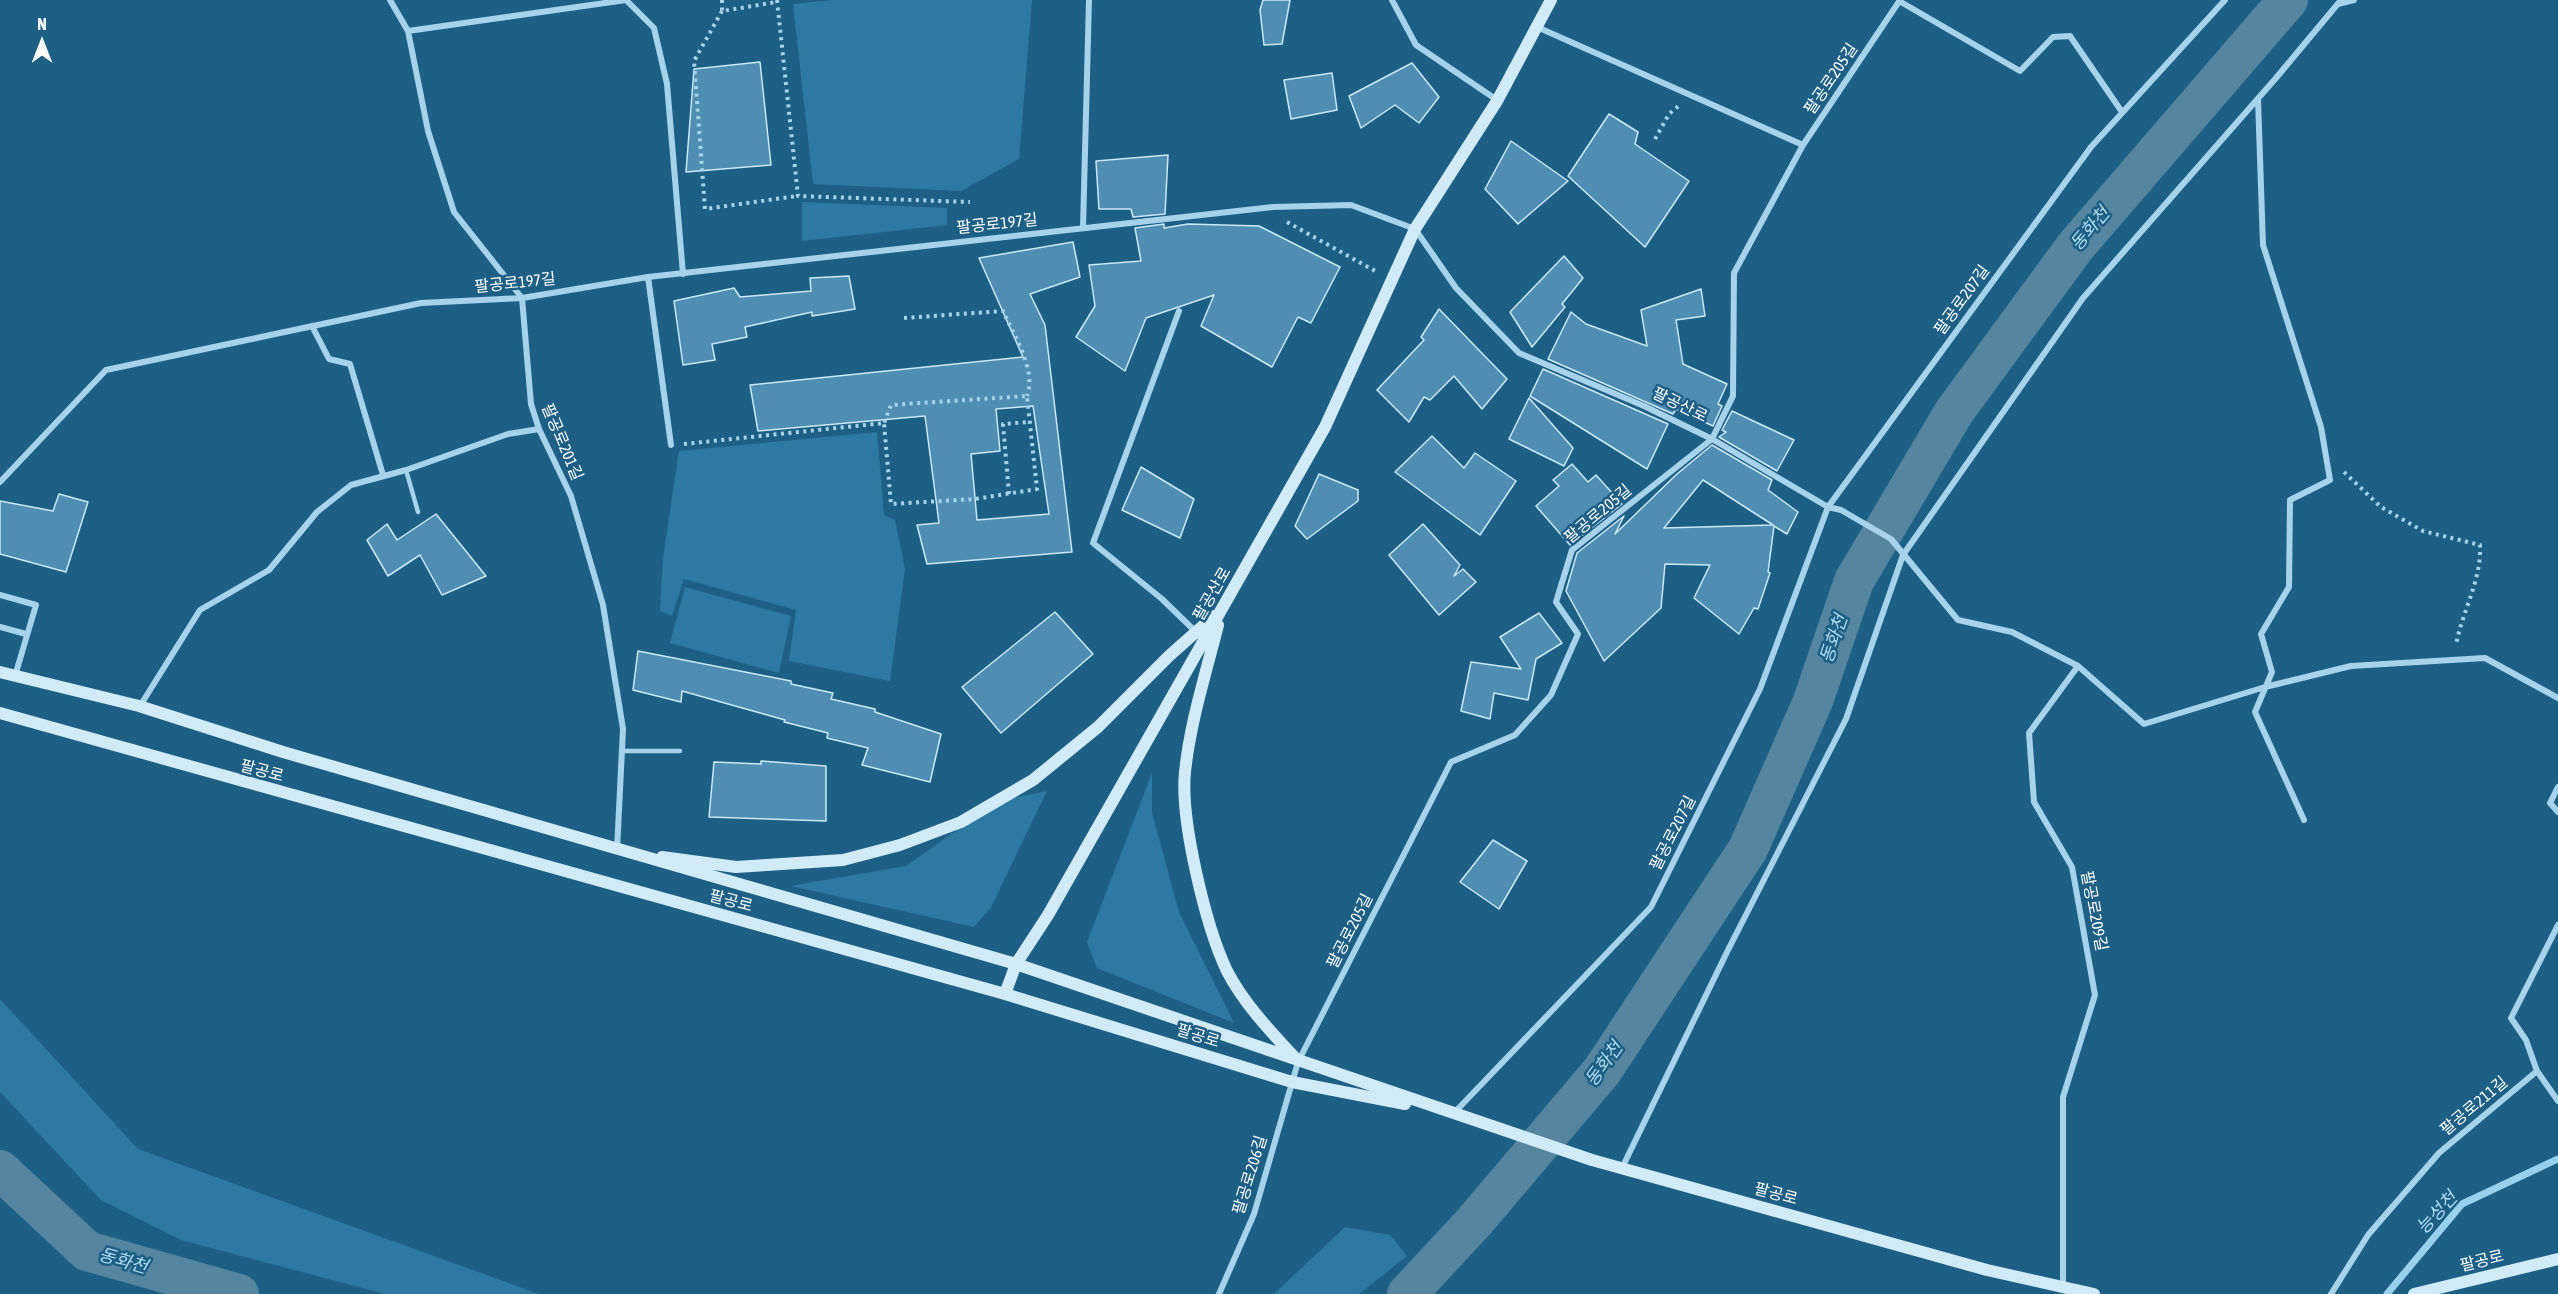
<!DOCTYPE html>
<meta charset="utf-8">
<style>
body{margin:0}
#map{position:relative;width:2558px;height:1294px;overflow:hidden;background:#1e6085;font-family:"Asap Condensed",sans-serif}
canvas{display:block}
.north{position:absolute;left:12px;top:12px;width:60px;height:60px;-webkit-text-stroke:4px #1e6085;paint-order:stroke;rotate:0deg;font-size:16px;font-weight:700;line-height:24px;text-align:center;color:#fff}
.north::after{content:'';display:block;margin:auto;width:21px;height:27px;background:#fff;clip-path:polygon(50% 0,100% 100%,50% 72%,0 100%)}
</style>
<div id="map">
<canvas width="2558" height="1294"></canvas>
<div class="north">N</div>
</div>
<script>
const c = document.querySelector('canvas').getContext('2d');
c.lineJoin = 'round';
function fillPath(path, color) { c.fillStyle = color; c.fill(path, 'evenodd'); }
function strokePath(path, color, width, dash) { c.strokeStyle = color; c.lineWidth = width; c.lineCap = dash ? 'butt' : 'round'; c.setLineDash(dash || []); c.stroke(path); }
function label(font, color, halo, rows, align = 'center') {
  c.font = font + ' "Asap Condensed","Noto Sans KR",sans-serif'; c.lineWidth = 5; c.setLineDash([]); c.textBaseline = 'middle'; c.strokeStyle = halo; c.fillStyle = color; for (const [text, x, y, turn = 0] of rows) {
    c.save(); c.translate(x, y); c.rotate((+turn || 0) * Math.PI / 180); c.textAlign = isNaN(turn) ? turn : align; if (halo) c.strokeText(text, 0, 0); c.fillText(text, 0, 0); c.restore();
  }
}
fillPath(new Path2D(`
 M832,0H1032L1019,159L961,191L813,184L793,4Z
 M802,202L947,208V225L802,241Z
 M877,432L884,515L895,520L905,569L890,681L789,661L796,610L684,579L672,616L660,611L663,558L679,451Z
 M685,587L791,616L779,673L670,643Z
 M1152,773V813L1179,912L1234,1023L1097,968L1087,942Z
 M1047,791L991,907L974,927L791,886L906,866L998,801Z
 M0,999L138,1149L539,1294H385L181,1240L101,1200L0,1092Z
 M1345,1227L1390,1235L1407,1256L1359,1294H1274Z`), '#2e79a2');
strokePath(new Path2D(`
 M2387,1294L2462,1204L2558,1159`), '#99d0ec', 7);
strokePath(new Path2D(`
 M0,1170L87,1251L239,1294
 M1407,1294L1474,1222L1602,1071L1748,849L1813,701L1854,581L1954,412L2075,247L2288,0`), '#56859f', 40);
const building = new Path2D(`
 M1263,0H1290L1282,44L1264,45L1260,10Z
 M760,62L771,165L686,172L694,69Z
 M1412,63L1439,97L1419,123L1395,105L1361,128L1349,96Z
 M1332,73L1337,110L1291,119L1284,80Z
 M1609,114L1638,132L1635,144L1689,181L1645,247L1568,176Z
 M1511,141L1568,181L1518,224L1485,189Z
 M1168,155L1165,214L1133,217L1131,209H1099L1096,161Z
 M1164,224V228L1188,224L1259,226L1340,267L1311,323L1298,317L1272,367L1201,326L1214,295L1146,318L1125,371L1076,337L1095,306L1089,265L1141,261L1135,228Z
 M1073,242L1080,277L1030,294L1045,325L1072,552L927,564L917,525L939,523L925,416L758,431L750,385L1023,357L979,258ZM1033,406L1049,514L977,520L971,454L1000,451L996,409Z
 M1564,256L1583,278L1562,304L1565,307L1532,347L1510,312Z
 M849,276L855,309L812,316V312L745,327L747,337L712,344L715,360L683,365L674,301L734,288L740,297L811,291L810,278Z
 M1701,289L1705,316L1676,320L1683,364L1727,384L1718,404L1722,406L1713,426L1676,409L1673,414L1548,359L1571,312L1586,324L1647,346L1641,310Z
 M1439,309L1507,379L1482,409L1454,376L1430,400L1424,397L1409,422L1377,390L1424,340L1421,337Z
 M1543,369L1668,424L1647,469L1530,396Z
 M1529,398L1573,448L1564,466L1509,439Z
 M1732,411L1794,440L1777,471L1719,437L1726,432L1722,430Z
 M1432,436L1464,468L1475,453L1516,481L1480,535L1395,472Z
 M1712,445L1772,480L1768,490L1798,512L1787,534L1774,526L1768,572L1770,573L1758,609L1754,608L1739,634L1694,598L1710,565L1665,564L1661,608L1604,661L1566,591L1577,553L1624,516L1615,534L1677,474ZM1703,480L1773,525L1664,528Z
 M1572,464L1588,482L1596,475L1622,504L1570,545L1536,506L1559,486L1553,480Z
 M1141,467L1194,499L1180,538L1122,510Z
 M1319,474L1358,490V501L1307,539L1295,526Z
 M59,494L88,502L66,572L0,554V501L53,511Z
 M436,514L486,576L442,595L420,555L388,576L367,540L387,524L397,540Z
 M1423,524L1460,565L1454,576L1463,569L1476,582L1439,615L1389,555Z
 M1055,612L1093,654L1001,733L962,687Z
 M1539,613L1562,643L1536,659L1528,700L1494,693L1490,719L1461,711L1471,662L1521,669L1500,637Z
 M638,651L791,681V684L833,693L831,699L875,709V712L941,734L930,782L862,765L868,748L827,738L828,733L784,722L785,720L682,691L681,702L633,690Z
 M761,761L826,766V821L709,817L714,762L761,764Z
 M1493,840L1527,861L1499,909L1460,882Z`);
fillPath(building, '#4f8eb2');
strokePath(building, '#cae8f8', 1.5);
strokePath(new Path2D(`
 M722,0V11L777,2
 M777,0L798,196L970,202
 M722,11L694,61L705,209L797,196
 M1655,139L1669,114L1681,104
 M1287,222L1377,272
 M904,318L1003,311C1013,334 1037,370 1027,396
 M684,444L884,423L891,504L975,499L1037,489L1027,396L891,405L884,423
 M2344,472L2381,507L2423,531L2480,545C2482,579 2462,612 2456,645
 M1009,494L1003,424L1030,422`), '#a6d2ea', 4, [3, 4.5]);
strokePath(new Path2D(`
 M406,470L418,512
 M622,751H680`), '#a6d2ea', 4.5);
strokePath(new Path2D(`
 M390,0L408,31L428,131L454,212L522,298L531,404L539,429L571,496L603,605L623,729L617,850
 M626,0L654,28L667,84L683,274
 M1392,0L1416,45L1497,100
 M1899,1L2020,71L2053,37L2070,36L2122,112
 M2338,4L2354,0
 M1537,27L1803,145
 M408,31L626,0
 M2258,99L2263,245L2321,427L2330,480L2290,500L2289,587L2261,634L2272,672L2255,712L2304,820
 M1083,228L1089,0
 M648,277L671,445
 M1179,311L1093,543L1162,599L1196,632
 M312,326L329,359L350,364L383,475
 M0,482L106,370L421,303L522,298L648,277L1273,207L1351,205L1415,229L1456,288L1519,353L1644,406L1712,439L1828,507L1841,510L1891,539L1958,620L2012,632L2078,666L2144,724L2265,687L2351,666L2485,658L2558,698
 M0,595L36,605L15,676
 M0,627L26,634
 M140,706L200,610L269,570L317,512L351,485L406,470L508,434L539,429
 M2558,787L2550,803L2558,812
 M2537,1071L2558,1101
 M1454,1113L1651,907L1760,689L1828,507L2091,147L2225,0
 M1622,1168L1728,950L1846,719L1903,555L2083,298L2276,78L2341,0
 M2063,1288V1097L2095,995L2072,867L2034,802L2029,733L2078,666
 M1219,1294L1254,1214L1298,1062L1451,762L1515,735L1551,695L1578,634L1556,602L1572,550L1712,439L1733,396L1734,273L1803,145L1900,0
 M2331,1294L2368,1235L2439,1153L2537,1071L2526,1040L2511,1018L2558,925`), '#a6d2ea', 6);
strokePath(new Path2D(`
 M1218,625C1206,673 1190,723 1185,772C1180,820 1206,927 1227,971C1244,1004 1272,1033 1297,1060
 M0,672L139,706L283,752L1016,964L1592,1160L1987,1270L2094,1294
 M0,713L1005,994L1292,1082L1405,1104
 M662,857L736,867L843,860L900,845L961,822L1033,780L1098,727L1169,656L1214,616
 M1005,994L1016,964L1048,915L1325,427L1415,229L1497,101L1551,0
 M2414,1294L2558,1259`), '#d1eaf8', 12);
label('16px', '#fff', '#1e6085', [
 ["팔공로205길",1831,79,-56],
 ["팔공로197길",997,224,-6],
 ["팔공로197길",515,283,-6],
 ["팔공로207길",1962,300,-54],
 ["팔공산로",1680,405,26],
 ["팔공로201길",562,442,67],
 ["팔공로205길",1598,514,-40],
 ["팔공산로",1212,594,-60],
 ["팔공로",262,771,15],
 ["팔공로207길",1673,833,-63],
 ["팔공로",731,901,15],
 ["팔공로209길",2094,911,79],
 ["팔공로205길",1350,931,-63],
 ["팔공로",1198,1036,17],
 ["팔공로211길",2474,1106,-40],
 ["팔공로206길",1250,1175,-73],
 ["팔공로",1776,1194,15],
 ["팔공로",2482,1261,-14]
]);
label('italic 18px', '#b1dcf2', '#1e6085', [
 ["동화천",2090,229,-50],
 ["동화천",1834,639,-71],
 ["동화천",1604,1064,-54],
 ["능성천",2437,1213,-47],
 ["동화천",123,1261,16]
]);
</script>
